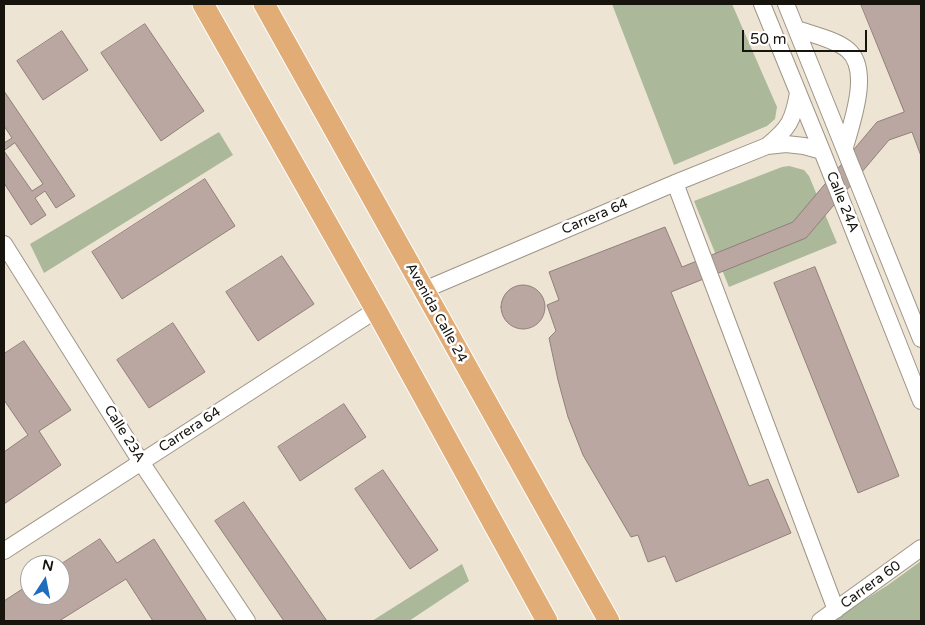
<!DOCTYPE html>
<style>
body{margin:0}
#map{position:relative;width:925px;height:625px;overflow:hidden;background:#eee4d4;font-family:"Varela Round",sans-serif}
canvas{display:block}
.frame{position:absolute;inset:0;border:5px solid #17140e;pointer-events:none}
.north{position:absolute;left:20px;top:555px;width:50px;height:50px;box-sizing:border-box;background:#fff;border:1px solid #a2a19f;border-radius:50%;rotate:11deg;font-size:14px;font-weight:700;line-height:20px;text-align:center;color:#17140e}
.north::after{content:'';display:block;margin:auto;width:18px;height:22px;background:#1f6dbc;clip-path:polygon(50% 0,100% 100%,50% 72%,0 100%)}
.scale{position:absolute;left:742px;top:30px;width:125px;height:22px;box-sizing:border-box;border:2px solid #17140e;border-top:0;padding-left:6px;font-size:15px;line-height:18px;white-space:nowrap;color:#17140e;-webkit-text-stroke:4px #fff;paint-order:stroke}
</style>
<div id="map">
<canvas width="925" height="625"></canvas>
<div class="frame"></div>
<div class="north">N</div>
<div class="scale">50 m</div>
</div>
<script>
const c = document.querySelector('canvas').getContext('2d');
c.lineJoin = 'round';
function fillPath(path, color) { c.fillStyle = color; c.fill(path, 'evenodd'); }
function strokePath(path, color, width, dash) { c.strokeStyle = color; c.lineWidth = width; c.lineCap = dash ? 'butt' : 'round'; c.setLineDash(dash || []); c.stroke(path); }
function label(font, color, halo, rows, align = 'center') {
  c.font = font + ' "Varela Round",sans-serif'; c.lineWidth = 5; c.setLineDash([]); c.textBaseline = 'middle'; c.strokeStyle = halo; c.fillStyle = color; for (const [text, x, y, turn = 0] of rows) {
    c.save(); c.translate(x, y); c.rotate((+turn || 0) * Math.PI / 180); c.textAlign = isNaN(turn) ? turn : align; if (halo) c.strokeText(text, 0, 0); c.fillText(text, 0, 0); c.restore();
  }
}
fillPath(new Path2D(`
 M612,4H732L777,107L775,119L767,126L674,165Z
 M219,132L233,155L44,273L30,244Z
 M789,166L804,170L809,176L837,243L729,287L694,201L782,167Z
 M921,561V621H831L888,585Z
 M462,564L469,581L409,621H372Z`), '#abb899');
const building = new Path2D(`
 M861,4H921V156L912,132L889,140L806,238L671,292L749,486L768,479L791,533L676,582L665,556L648,562L638,535L631,537L583,455L568,417L558,380L549,338L556,331L547,305L559,300L549,272L665,227L682,267L793,222L877,122L904,112Z
 M145,24L204,111L161,141L101,53Z
 M62,31L88,70L43,100L17,61Z
 M4,91L75,196L56,208L45,191L35,198L46,215L31,225L4,183V143L12,138L4,126ZM15,143L43,184L32,191L4,151Z
 M205,179L235,226L122,299L92,252Z
 M282,256L314,304L258,341L226,292Z
 M815,267L899,476L858,493L774,283Z
 M501 307a22 22 0 1 1 44 0a22 22 0 1 1-44 0Z
 M173,323L205,372L149,408L117,360Z
 M24,341L71,410L39,431L61,465L4,504V452L28,435L4,400V354Z
 M344,404L366,437L300,481L278,447Z
 M383,470L438,550L410,569L355,489Z
 M244,502L327,621H284L215,521Z
 M100,539L117,563L154,539L207,621H153L126,579L59,621H4V601L30,584V595H60V565Z`);
fillPath(building, '#baa7a2');
strokePath(building, '#917f7a', 1);
const minor = new Path2D(`
 M762,4L822,151L921,401
 M786,4L921,339
 M797,29C811,34 837,40 848,50C871,70 852,122 845,147
 M767,146C789,128 793,121 798,93
 M675,183L836,610
 M4,244L141,462L247,621
 M424,290L675,183L767,146L786,144L804,146L822,151
 M4,551L376,310
 M820,621L921,548`);
const major = new Path2D(`
 M203,4L376,310L547,621
 M264,4L609,621`);
strokePath(minor, '#9e9586', 18);
strokePath(major, '#fff', 23);
strokePath(minor, '#fff', 16);
strokePath(major, '#e1ac76', 21);
label('14px', '#17140e', '#fff', [
 ["Calle 24A",842,202,68],
 ["Carrera 64",595,217,-23],
 ["Avenida Calle 24",436,313,61],
 ["Carrera 64",190,430,-33],
 ["Calle 23A",124,434,58],
 ["Carrera 60",871,585,-36]
]);
</script>
